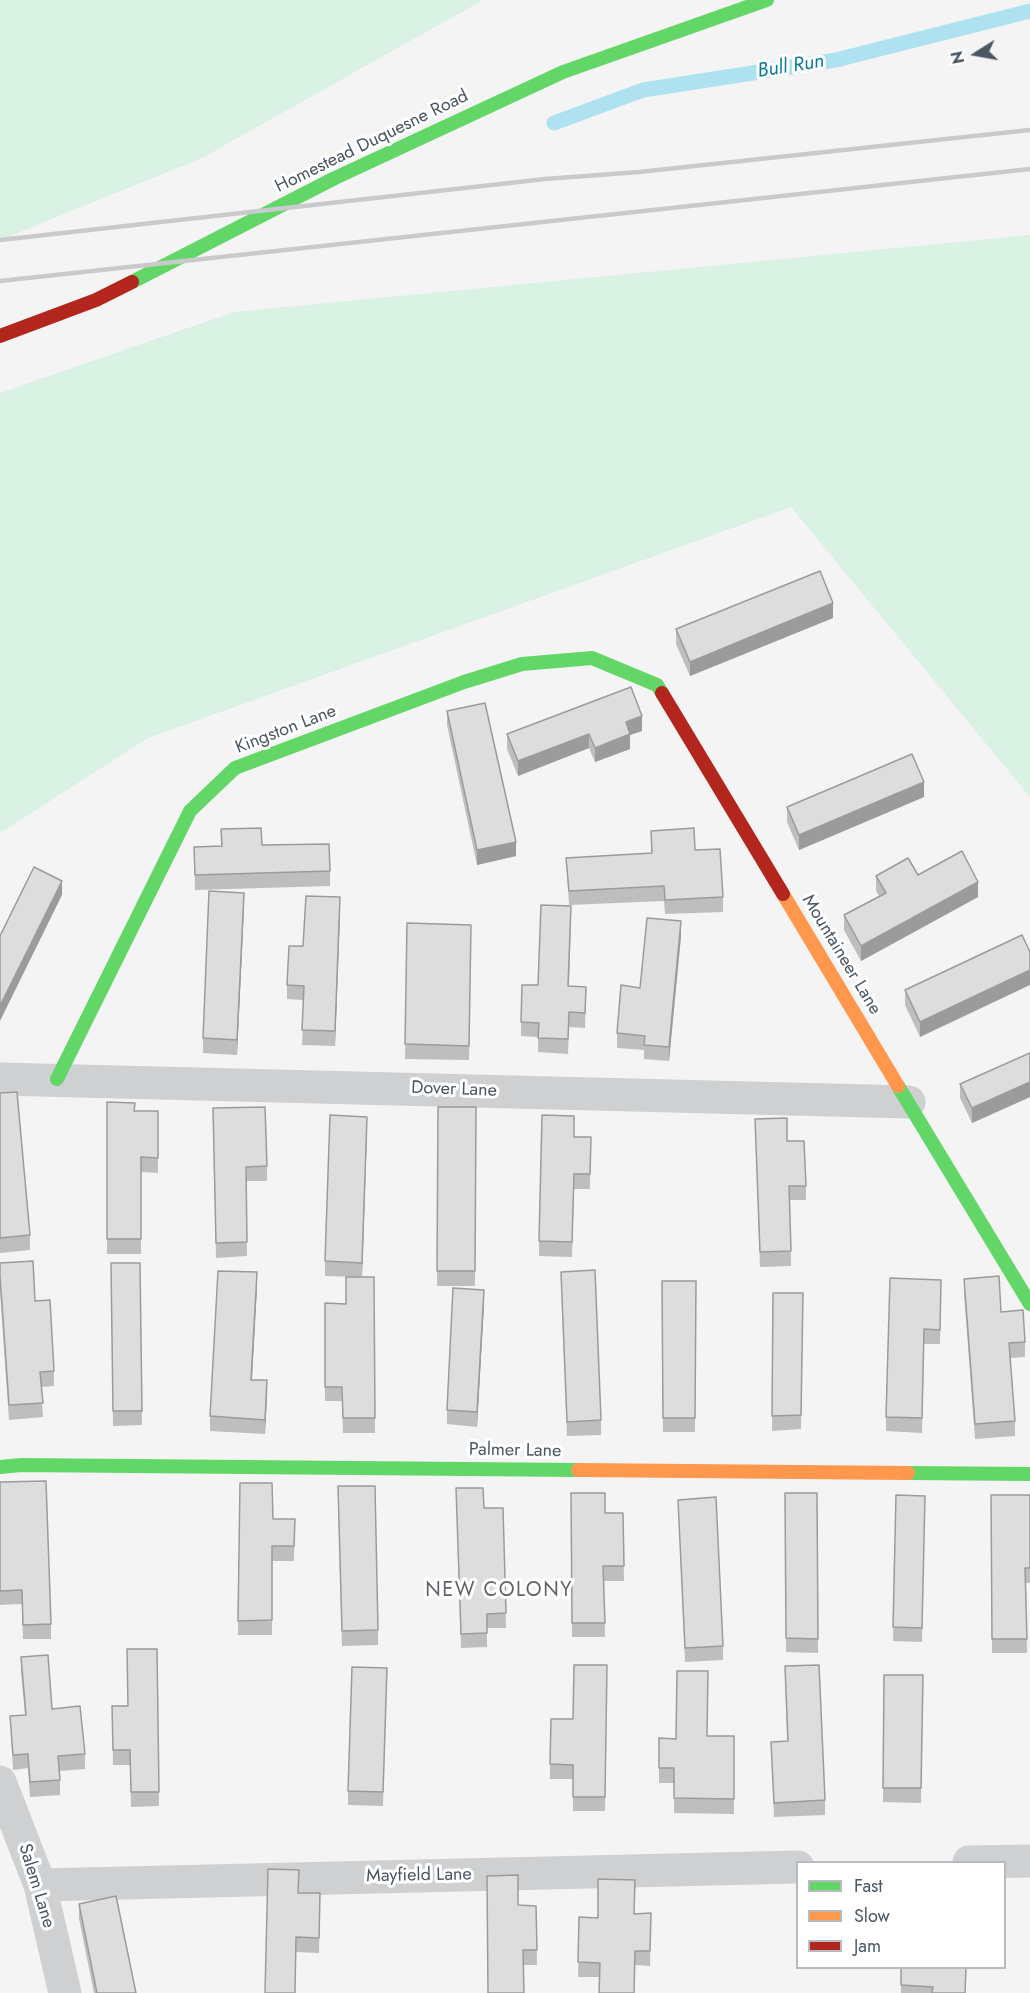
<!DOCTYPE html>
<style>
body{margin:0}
#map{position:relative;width:1030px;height:1993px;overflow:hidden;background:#f4f4f4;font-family:Jost,sans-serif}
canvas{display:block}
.legend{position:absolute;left:796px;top:1861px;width:210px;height:108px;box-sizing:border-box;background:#fff;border:2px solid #b7bbc0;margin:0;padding:8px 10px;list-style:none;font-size:18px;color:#4a5661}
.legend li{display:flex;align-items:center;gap:12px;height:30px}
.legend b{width:30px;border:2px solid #b7bbc0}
.north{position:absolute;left:946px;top:24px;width:60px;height:60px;-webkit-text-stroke:4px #fff;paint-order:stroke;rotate:259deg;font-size:16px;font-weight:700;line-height:24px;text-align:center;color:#4a5661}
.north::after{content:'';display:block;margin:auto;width:21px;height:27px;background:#4a5661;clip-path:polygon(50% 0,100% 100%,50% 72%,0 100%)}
</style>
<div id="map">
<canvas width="1030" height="1993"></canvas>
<ul class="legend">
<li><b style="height:8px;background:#63d668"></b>Fast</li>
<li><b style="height:8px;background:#ff974d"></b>Slow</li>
<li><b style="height:8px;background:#b3261e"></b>Jam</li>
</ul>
<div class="north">N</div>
</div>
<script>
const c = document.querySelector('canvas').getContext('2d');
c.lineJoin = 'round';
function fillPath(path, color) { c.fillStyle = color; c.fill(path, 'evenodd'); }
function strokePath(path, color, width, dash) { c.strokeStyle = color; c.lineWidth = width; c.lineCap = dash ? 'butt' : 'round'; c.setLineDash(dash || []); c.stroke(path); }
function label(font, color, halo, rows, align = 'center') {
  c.font = font + ' Jost,sans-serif'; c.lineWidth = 6; c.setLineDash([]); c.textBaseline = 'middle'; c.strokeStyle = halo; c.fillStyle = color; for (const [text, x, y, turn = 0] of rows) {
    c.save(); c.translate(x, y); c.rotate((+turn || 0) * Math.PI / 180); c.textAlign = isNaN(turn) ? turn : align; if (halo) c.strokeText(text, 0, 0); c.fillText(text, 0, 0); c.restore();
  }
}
fillPath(new Path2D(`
 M0,0H483L202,158L0,240Z
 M1030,235V797L791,507L148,738L0,833V393L234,312Z`), '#d9f2e3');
strokePath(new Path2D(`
 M554,123L643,90L836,60L1030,11`), '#aee2f0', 15);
strokePath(new Path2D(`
 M0,1079L909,1102
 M0,1782L40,1885L65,1993
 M969,1862L1030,1861
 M40,1885L798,1867`), '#ced0d2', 33);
strokePath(new Path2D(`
 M132,282L335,178L563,72L767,0
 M57,1079L190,811L235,768L464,682L522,664L592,658L657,685L662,693
 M898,1086L1030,1304
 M0,1467L21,1465L578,1470
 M908,1473L1030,1474`), '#63d668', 14);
strokePath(new Path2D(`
 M783,894L898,1086
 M578,1470L908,1473`), '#ff974d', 14);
strokePath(new Path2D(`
 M0,336L96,300L132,282
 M662,693L783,894`), '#b3261e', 14);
strokePath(new Path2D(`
 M0,240L545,179L639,172L1030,130
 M0,281L1030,169`), '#c9cacc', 4.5);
fillPath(new Path2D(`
 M833,618L690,676L676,644V629Z
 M447,711L516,856L477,865L447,725Z
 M642,731L630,735V749L595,762L589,748L518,776L507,749V734Z
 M924,797L799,850L787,822V807Z
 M221,829L330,871V886L195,890L194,847L221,846Z
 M651,831L695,850L723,897V912L665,914L664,901L569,905L566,858L651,853Z
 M918,875L978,897L861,961L844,930V915L879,896L876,891V876Z
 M244,907L237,1055L203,1053V1038Z
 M340,912L335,1046L302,1045L304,1000L287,999V985L303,946Z
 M571,920L569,986L586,987L585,1028L569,1027L568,1054L538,1052V1037L521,1036V1022L538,985Z
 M407,923L471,925L469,1060L405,1059Z
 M681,936L669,1061L644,1059V1050L617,1048V1033L640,988Z
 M1030,952L920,1037L905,1005V990Z
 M1030,1053V1097L972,1123L960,1098V1084Z
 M0,1093L30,1235V1250L0,1253Z
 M107,1102L134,1111H158V1173L141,1172V1254H107Z
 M438,1107H476L475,1286H437Z
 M213,1108L267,1166V1181H246L247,1256L216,1258Z
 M755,1119L787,1141L806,1186V1200H790L791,1266L760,1267Z
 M367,1131L362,1277H374L375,1433H343L342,1401H325V1303L346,1304L357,1277L325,1276V1261Z
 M574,1137H591L590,1189H574L572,1257L539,1256V1241Z
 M0,1263L35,1301L54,1371V1386L41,1387L43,1417L9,1420L0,1290Z
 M111,1263H140L142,1425L113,1426Z
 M561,1272L601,1420V1435L567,1436Z
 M964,1279L1001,1312L1025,1342V1357L1010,1358L1015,1421V1436L975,1439L964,1293Z
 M941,1280L940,1344H924L922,1433L886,1431V1417Z
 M662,1281H696L695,1432H663Z
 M257,1287L252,1380L267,1395L265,1434L210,1431V1416Z
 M773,1293H803L801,1429L772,1431Z
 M484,1304L477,1427L447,1424V1410Z
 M0,1482L51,1624V1639H23L22,1604L0,1605Z
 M240,1483L273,1519H295L294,1561H272V1635H238Z
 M456,1488L484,1508H503L506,1628H487V1647L461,1648Z
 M571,1493L605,1513H623L624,1581H604L605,1637H572Z
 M785,1493H817L818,1653L786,1652Z
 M896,1495L925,1496L922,1642L893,1641Z
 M991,1495H1030V1583H1026L1027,1653H992Z
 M678,1500L723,1646V1660L685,1662Z
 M338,1501L378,1630V1645L342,1646Z
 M157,1649L159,1806L131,1807L130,1765H113L112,1706H128Z
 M21,1657L52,1709L85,1754V1769L60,1771V1795L30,1797L28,1768L13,1770L10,1716L25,1715L21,1671Z
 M607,1665L605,1811H573V1779H550V1764L573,1719Z
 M785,1666L825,1800V1815L774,1817L771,1742L787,1741Z
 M387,1668L383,1806L348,1805V1791Z
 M884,1675H923L921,1803L883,1802Z
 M708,1736H734V1814L674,1813V1783H659V1738L676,1739Z
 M320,1893L319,1953L296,1952L265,1993Z
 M79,1904L136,1993H94L79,1919Z
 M518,1905L536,1906L537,1965H523Z
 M651,1913L650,1966L635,1965L599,1977H578L579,1917L598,1918L635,1914Z
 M901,1968L966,1993H901Z`), '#bebebf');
fillPath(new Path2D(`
 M833,603V618L690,676V662Z
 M642,716V731L630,735V749L595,762V748L626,722Z
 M589,734V748L518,776V761Z
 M924,782V797L799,850V835Z
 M516,842V856L477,865V850Z
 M62,881V895L0,1021V1006Z
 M978,882V897L861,961V946Z
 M244,893V907L237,1055V1040Z
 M340,897V912L335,1046V1031Z
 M681,921V936L669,1061V1047Z
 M1030,970V985L920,1037V1022Z
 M1030,1082V1097L972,1123V1108Z
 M367,1117V1131L362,1277V1263Z
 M257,1272V1287L251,1394V1380Z
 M484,1290V1304L477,1427V1412Z
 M267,1380V1395L265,1434V1420Z`), '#9b9b9b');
const building = new Path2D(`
 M820,571L833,603L690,662L676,629Z
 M631,687L642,716L626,722L630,734L595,748L589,734L518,761L507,734Z
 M485,703L516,842L477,850L447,711Z
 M912,754L924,782L799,835L787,807Z
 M261,828L262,845L329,844L330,871L195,875L194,847L222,846L221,829Z
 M694,828L695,850L720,849L723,897L665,900L664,886L569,891L566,858L652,853L651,831Z
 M962,851L978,882L861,946L844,915L886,893L876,876L908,858L918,875Z
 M34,867L62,881L0,1006V936Z
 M209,891L244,893L237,1040L203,1038Z
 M306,896L340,897L335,1031L302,1030L304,986L287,985L289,946H303Z
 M541,905L571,906L568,986L586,987L585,1013L569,1012L568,1039L538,1038L539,1023L521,1022L522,985H538Z
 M647,918L681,921L669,1047L644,1045L645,1036L617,1033L621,985L640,988Z
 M407,923L471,925L469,1046L405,1044Z
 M1022,935L1030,952V970L920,1022L905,990Z
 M1030,1053V1082L972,1108L960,1084Z
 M17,1092L30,1235L0,1238V1093Z
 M107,1102L135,1103L134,1111H158V1158L141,1157V1239H107Z
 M265,1107L267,1166L246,1167L247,1242L216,1243L213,1108Z
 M438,1107H476L475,1271H437Z
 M330,1115L367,1117L362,1263L325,1261Z
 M542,1115L574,1116V1137H591L590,1174H574L572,1242L539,1241Z
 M787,1118V1141H804L806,1186H789L791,1251L760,1252L755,1119Z
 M33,1261L35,1301L50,1300L54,1371L40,1372L43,1403L9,1405L0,1276V1263Z
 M111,1263H140L142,1411H113Z
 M595,1270L601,1420L567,1422L561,1272Z
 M218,1271L257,1272L251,1380H267L265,1420L210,1416Z
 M999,1276L1001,1312L1023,1310L1025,1342L1009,1343L1015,1421L975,1424L964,1279Z
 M346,1277H374L375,1418H343L342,1387H325V1303L346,1304Z
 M890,1278L941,1280L940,1330L924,1329L922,1418L886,1417Z
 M662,1281H696L695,1418H663Z
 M453,1288L484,1290L477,1412L447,1410Z
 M773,1293H803L801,1415L772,1416Z
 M46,1481L51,1624L23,1625L22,1590L0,1591V1482Z
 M240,1483H272L273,1519H295L294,1546H272V1620L238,1621Z
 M338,1486H375L378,1630L342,1631Z
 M456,1488H483L484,1508H503L506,1613L487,1614V1633L461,1634Z
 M571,1493H605V1513H623L624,1566H603L605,1623H572Z
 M785,1493H817L818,1639L786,1638Z
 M896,1495L925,1496L922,1628L893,1627Z
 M991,1495H1030V1568H1025L1027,1639H992Z
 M716,1497L723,1646L685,1648L678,1500Z
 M127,1649H157L159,1792H131L130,1750H113L112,1706H128Z
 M48,1655L52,1709L80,1706L85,1754L58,1756L60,1780L30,1782L28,1754L13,1755L10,1716L26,1715L21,1657Z
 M574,1665H607L605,1797H573V1765L550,1764L551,1719H573Z
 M819,1665L825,1800L774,1803L771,1742L788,1741L785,1666Z
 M352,1667L387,1668L383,1792L348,1791Z
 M677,1671H708L707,1736H734V1799L674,1798V1768H659V1738L676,1739Z
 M884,1675H923L921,1788H883Z
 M268,1869L299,1870L298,1893H320L319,1938L296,1937L295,1993H265Z
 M518,1875V1905L536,1906L537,1950H523L524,1993H488L487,1876Z
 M598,1879L635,1880L634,1914L651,1913L650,1951H635L634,1993H599L600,1963L578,1962L579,1917L598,1918Z
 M116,1896L136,1993H97L79,1904Z
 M901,1968H966L965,1993H932L933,1987L901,1985Z`);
fillPath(building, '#ddddde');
strokePath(building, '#9b9b9b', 1.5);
label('18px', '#4a5661', '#fff', [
 ["Homestead Duquesne Road",372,142,-26],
 ["Kingston Lane",286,730,-21],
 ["Mountaineer Lane",841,955,59],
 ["Dover Lane",454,1090,2],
 ["Palmer Lane",515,1451,1],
 ["Mayfield Lane",419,1876,-1],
 ["Salem Lane",36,1886,73]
]);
label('italic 20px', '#0c7c9b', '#fff', [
 ["Bull Run",791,67,-9]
]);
c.letterSpacing = '1.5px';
label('20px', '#5f6368', '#fff', [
 ["NEW COLONY",499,1591]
]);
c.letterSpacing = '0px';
</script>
